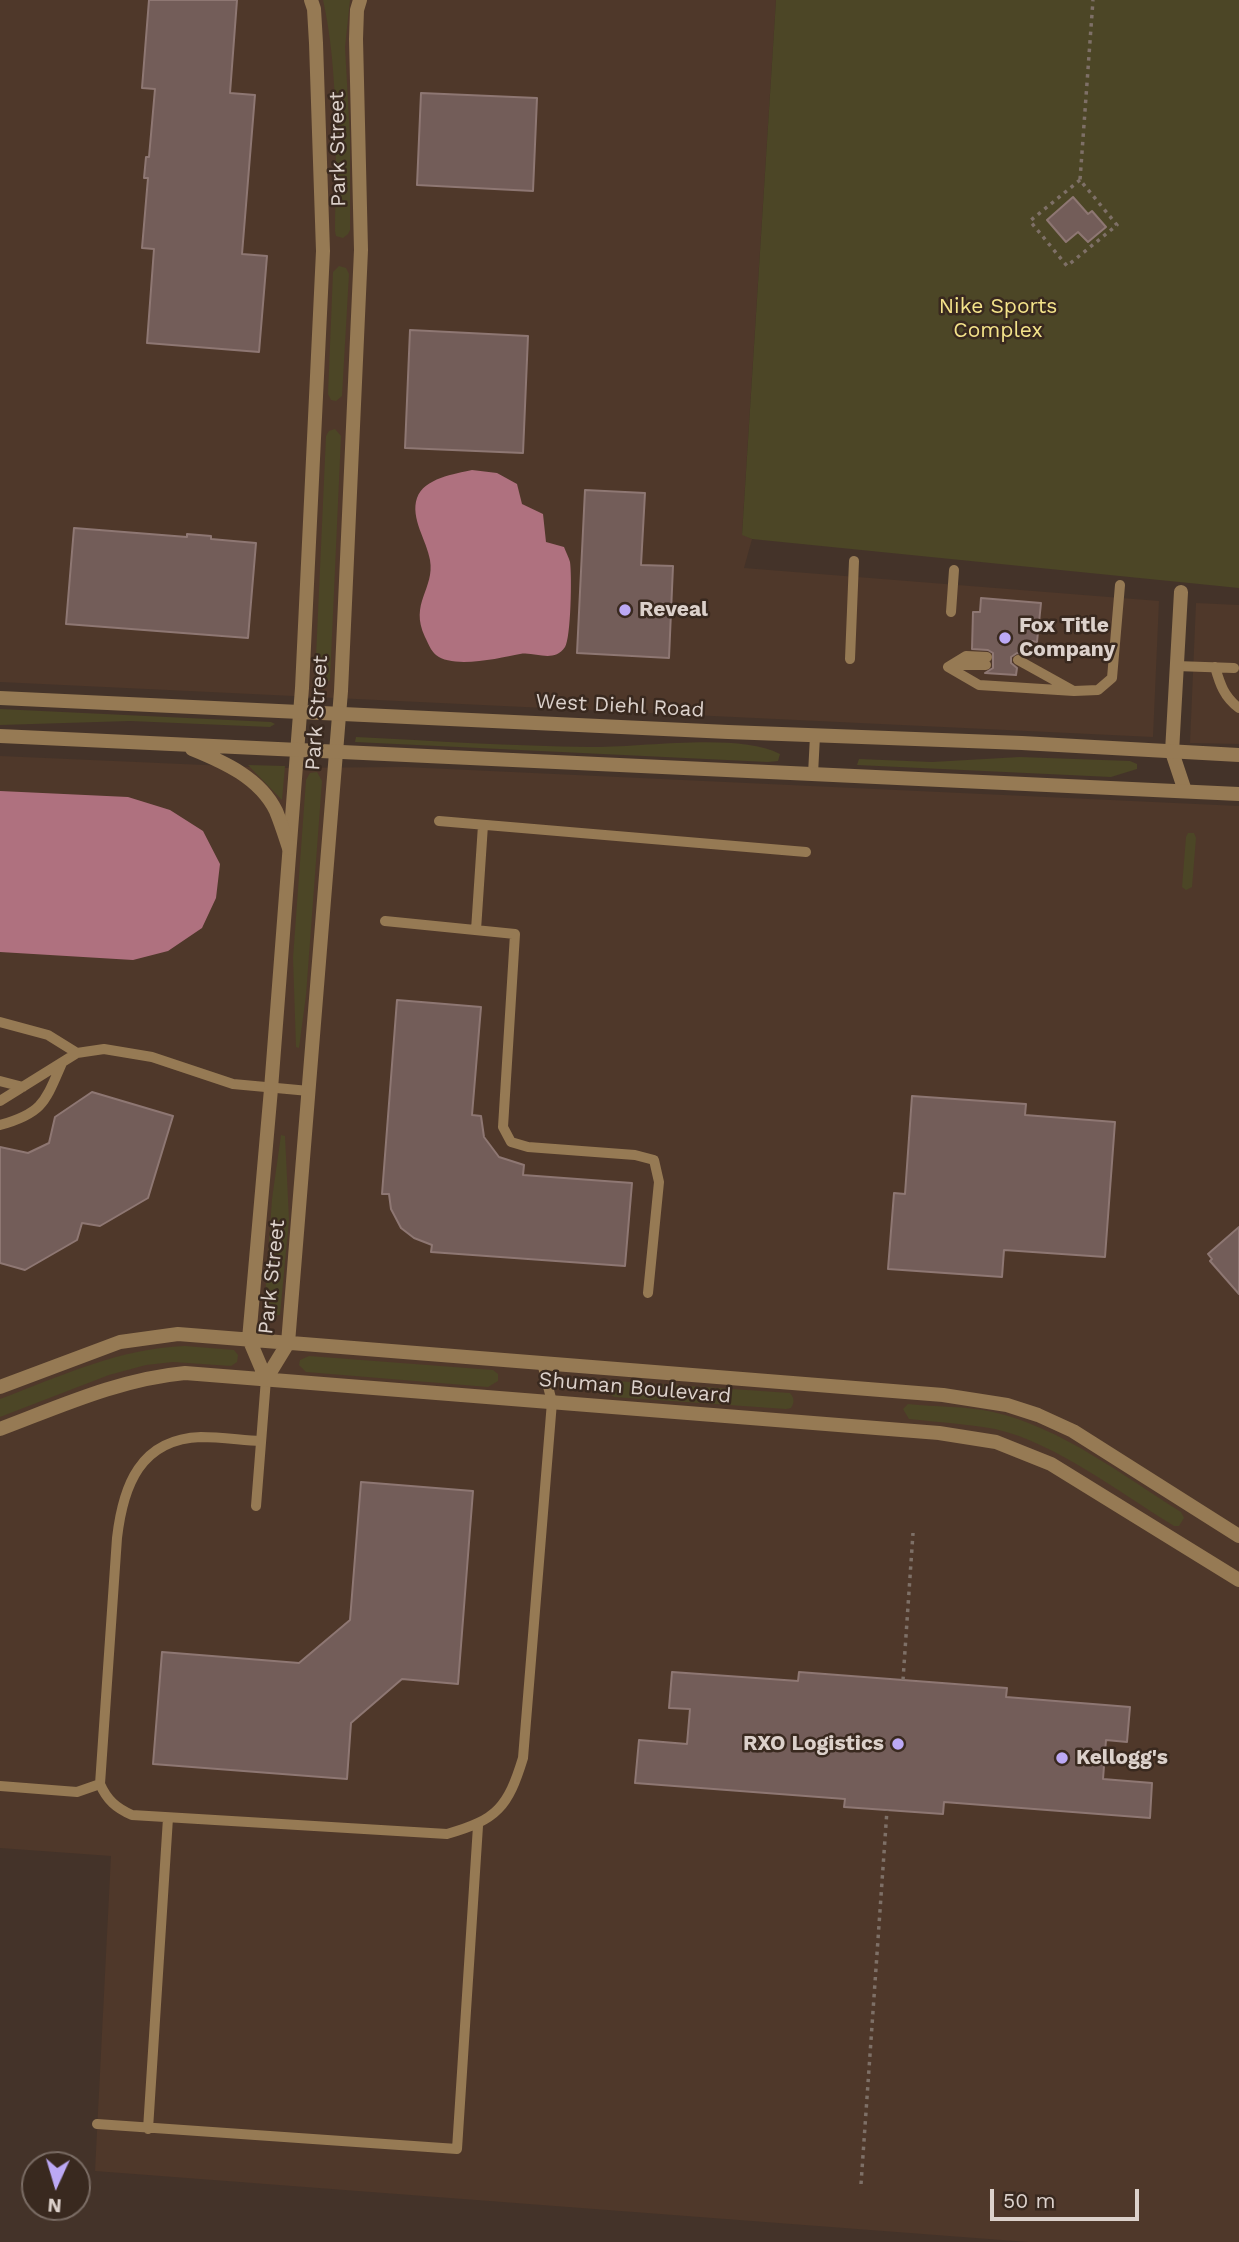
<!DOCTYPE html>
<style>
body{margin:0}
#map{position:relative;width:1239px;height:2242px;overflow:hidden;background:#443329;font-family:"Work Sans",sans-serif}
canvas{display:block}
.north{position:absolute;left:21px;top:2151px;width:70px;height:70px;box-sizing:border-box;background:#39291f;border:2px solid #7a6c64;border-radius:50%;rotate:184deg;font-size:19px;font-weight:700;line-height:28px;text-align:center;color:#dcd1cb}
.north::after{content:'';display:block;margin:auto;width:24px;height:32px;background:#bca9f5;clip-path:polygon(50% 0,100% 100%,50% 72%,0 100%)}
.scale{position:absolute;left:990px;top:2189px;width:149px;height:32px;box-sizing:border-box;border:4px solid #dcd1cb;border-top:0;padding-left:9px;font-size:21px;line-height:24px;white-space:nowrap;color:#dcd1cb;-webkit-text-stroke:5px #39291f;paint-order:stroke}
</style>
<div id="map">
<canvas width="1239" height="2242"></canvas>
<div class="north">N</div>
<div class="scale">50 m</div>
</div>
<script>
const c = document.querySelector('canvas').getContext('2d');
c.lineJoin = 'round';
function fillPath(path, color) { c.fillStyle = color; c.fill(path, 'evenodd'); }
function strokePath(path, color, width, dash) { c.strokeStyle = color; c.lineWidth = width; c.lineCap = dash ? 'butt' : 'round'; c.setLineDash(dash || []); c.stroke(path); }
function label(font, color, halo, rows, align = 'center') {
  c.font = font + ' "Work Sans",sans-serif'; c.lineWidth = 5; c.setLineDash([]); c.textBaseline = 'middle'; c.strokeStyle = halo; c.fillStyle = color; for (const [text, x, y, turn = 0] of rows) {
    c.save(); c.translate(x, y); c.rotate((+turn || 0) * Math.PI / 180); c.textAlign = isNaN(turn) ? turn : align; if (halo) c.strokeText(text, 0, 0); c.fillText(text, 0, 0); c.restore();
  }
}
fillPath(new Path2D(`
 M0,0H776L742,534L752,539L744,568L1159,601L1153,737L0,682Z
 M1196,603L1239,605V744L1190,743Z
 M0,756L273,768L405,767L1239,806V2242H1028L95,2171L111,1856L0,1848Z`), '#4f382a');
fillPath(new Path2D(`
 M323,0H350L345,47L350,137V230L348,234L343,238L336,236L335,231C336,158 339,71 323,0Z
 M776,0H1239V588L752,539L742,535Z
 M339,266L346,268L349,274L342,396L336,401L331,400L328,394L333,272Z
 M335,429L341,436L330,680L324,686L316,684L315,679L326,436L329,431Z
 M0,709L271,722L275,724L270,727L130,721L0,725Z
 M356,737C434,741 512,746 590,747C641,748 737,732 780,754L778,761L768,762L355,742Z
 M1020,757L1130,761L1137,764V769L1111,777L857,765L859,759L932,762Z
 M248,765L285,766L282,800Z
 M317,772L322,781L306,995L299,1048L296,1047L293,958L306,780L310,773Z
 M1188,833H1194L1196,838L1192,887L1186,890L1182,887L1186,837Z
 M281,1135L285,1136L289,1220L280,1315L264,1314L272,1199Z
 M185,1346L234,1350L238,1355L237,1362L231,1366L173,1362L146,1365L109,1375L0,1417V1399C61,1376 120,1348 185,1346Z
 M309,1356L493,1370L498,1374V1381L488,1387L306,1372L299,1365L300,1360Z
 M616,1381L790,1393C794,1398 795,1402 791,1408L786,1409L614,1397L610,1394L609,1387L611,1383Z
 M908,1404C936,1407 966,1406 993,1412C1062,1428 1122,1475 1181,1512L1184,1518L1179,1526H1174C1122,1494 1054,1442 995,1429C967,1424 937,1422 909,1419L903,1409Z`), '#4c4626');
fillPath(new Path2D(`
 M472,470L497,473L517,484L522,504L543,514L546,542L564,547C566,552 569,558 570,562C572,575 571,638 565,647C553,664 535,651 520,654C500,658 453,669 436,655C431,651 428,643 425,637C409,603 435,589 430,560C427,541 410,518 417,498C424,478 455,474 472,470Z
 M0,791L128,797L170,810L203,831L220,864L216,898L202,928L168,951L133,960L0,952Z`), '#af717f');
const building = new Path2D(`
 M149,0H237L230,93L255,95L242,254L267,256L259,352L147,343L154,249L142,248L148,178H144L146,157H149L155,89L142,88Z
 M421,93L537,98L533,191L417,185Z
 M1073,197L1088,214L1092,211L1106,227L1088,242L1078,232L1066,242L1047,220Z
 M410,330L528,336L523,453L405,448Z
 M585,490L645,493L641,565L673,566L669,658L577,653Z
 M74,528L187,537V534L211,536V539L256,543L248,638L66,624Z
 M981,598L1041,603L1037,642L1032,641L1031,655L1017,653L1011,657V663L1017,668L1016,675L985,673L993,668V653L988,650L972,649L973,612H980Z
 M397,1000L481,1007L472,1115L481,1116L484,1137L499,1157L524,1165L523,1175L632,1183L625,1266L431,1252L432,1245L414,1238L401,1228L391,1209L389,1194H382Z
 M92,1092L173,1116L148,1198L100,1226L82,1223L77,1240L25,1270L0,1263V1147L28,1153L49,1143L55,1117Z
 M912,1096L1026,1104L1025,1115L1115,1122L1105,1257L1004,1250L1002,1277L888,1269L894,1193L905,1194Z
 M1239,1227V1294L1210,1261L1212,1259L1208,1254Z
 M361,1482L473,1491L458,1684L402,1679L351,1723L347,1779L153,1764L162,1652L299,1663L350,1620Z
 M672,1672L798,1681L799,1672L1007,1688L1006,1697L1130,1707L1127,1742L1106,1740L1103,1779L1152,1783L1150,1818L944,1802L943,1814L844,1807L845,1799L635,1783L639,1740L687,1744L690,1709L669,1708Z`);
fillPath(building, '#735d59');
strokePath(building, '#8e7773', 2);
strokePath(new Path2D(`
 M1080,180L1030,221L1067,266L1117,225L1080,180L1093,0
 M903,1680L913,1533
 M861,2184L887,1810`), '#7e7067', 3.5, [3.5, 5]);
strokePath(new Path2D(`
 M951,612L954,570
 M850,659L854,561
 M1018,660L1072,690
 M956,665H986
 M1176,666L1234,668
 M948,667L979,685L1074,691L1098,690L1112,678L1120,585
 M948,667L966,656L987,657
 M1215,667C1220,684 1224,697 1239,708
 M813,774L815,736
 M439,821L806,852
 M385,921L515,934L503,1127L511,1142L528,1147L635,1155L654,1160L659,1182L648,1293
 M476,930L483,825
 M0,1022L48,1035L77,1053
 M0,1081L23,1087
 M0,1101L77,1053L104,1049L152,1057L233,1084L309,1091
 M0,1125C43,1113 45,1102 62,1063
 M261,1441C241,1440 221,1437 201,1437C140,1439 123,1486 117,1538L100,1784C107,1800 116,1808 132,1815L447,1834C497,1820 508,1807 523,1758L552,1402L542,1363
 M256,1506L266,1379
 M0,1786L77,1792L100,1784
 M97,2124L457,2149L478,1826
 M148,2129L168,1818`), '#967a54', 10);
strokePath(new Path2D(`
 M1181,592L1172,752L1185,791
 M266,1379L288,1343L341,691L361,250L356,39L357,10L360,0
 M266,1379L249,1339L271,1089L302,688L323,251L316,43L314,9L311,0
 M0,1387L120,1342L178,1334L943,1395L1007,1405L1038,1415L1073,1431L1239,1536
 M0,1429C61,1406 120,1379 185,1373L939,1433L996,1442L1051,1464L1239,1580`), '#967a54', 14);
strokePath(new Path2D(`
 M0,698L728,732L1022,743L1239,755
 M0,736L1239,794
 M192,749C224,762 260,778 276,811C281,823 285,836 289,848`), '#967a54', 14);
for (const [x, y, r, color] of [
 [625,610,7,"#bca9f5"],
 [1005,638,7,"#bca9f5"],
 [898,1744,7,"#bca9f5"],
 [1062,1758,7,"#bca9f5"]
]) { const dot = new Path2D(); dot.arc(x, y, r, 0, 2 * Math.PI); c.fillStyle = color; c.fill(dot); strokePath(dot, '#39291f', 2.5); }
label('21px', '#dcd1cb', '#39291f', [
 ["Park Street",338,149,-91],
 ["West Diehl Road",620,706,3],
 ["Park Street",317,713,-86],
 ["Park Street",272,1277,-84],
 ["Shuman Boulevard",635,1388,5]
]);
label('21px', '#f4e38a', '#39291f', [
 ["Nike Sports",998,307],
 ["Complex",998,331]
]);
label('bold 21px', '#dcd1cb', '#39291f', [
 ["Reveal",639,610],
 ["Fox Title",1019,626],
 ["Company",1019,650],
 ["RXO Logistics",884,1744,"right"],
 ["Kellogg's",1076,1758]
], 'left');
</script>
